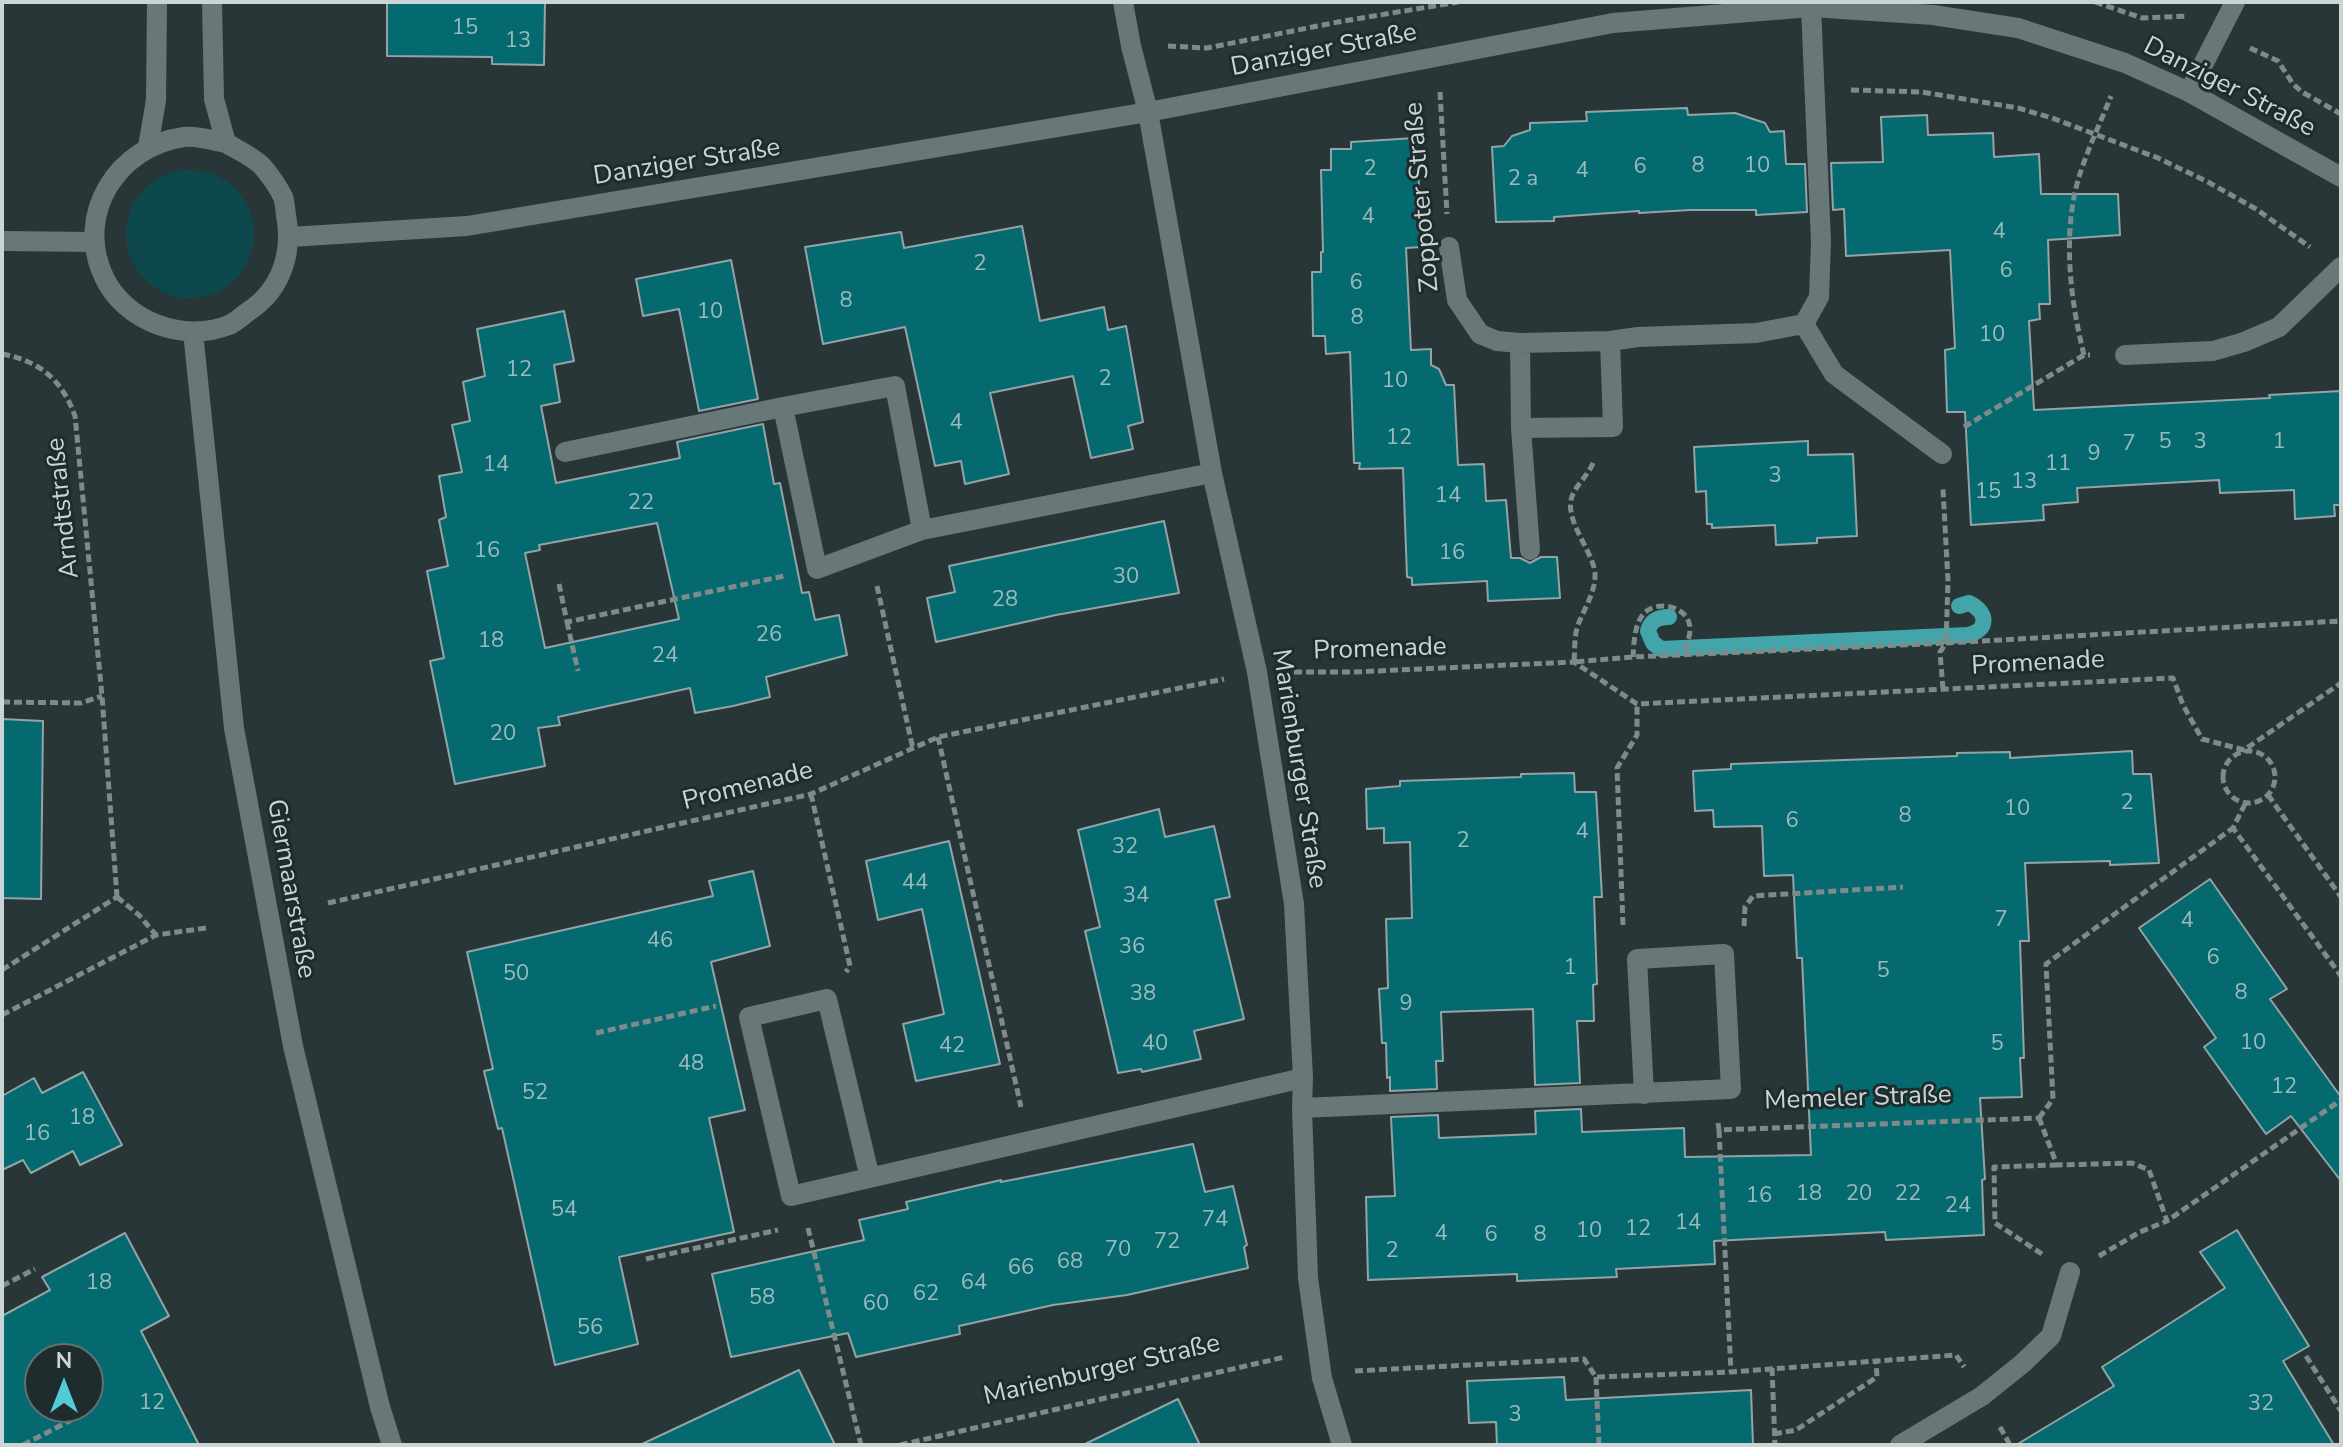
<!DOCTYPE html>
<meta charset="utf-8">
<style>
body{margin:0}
#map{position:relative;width:2343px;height:1447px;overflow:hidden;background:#283637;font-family:"Nunito Sans",sans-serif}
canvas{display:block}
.frame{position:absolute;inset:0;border:4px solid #ccd5d5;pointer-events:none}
.north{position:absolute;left:24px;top:1343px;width:80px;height:80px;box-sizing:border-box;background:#1e2c2d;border:2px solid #647070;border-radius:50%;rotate:0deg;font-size:22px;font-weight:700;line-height:32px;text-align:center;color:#ccd5d5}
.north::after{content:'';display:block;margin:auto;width:28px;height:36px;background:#51ccd5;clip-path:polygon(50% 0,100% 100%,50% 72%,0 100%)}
</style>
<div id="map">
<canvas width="2343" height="1447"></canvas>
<div class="frame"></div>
<div class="north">N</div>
</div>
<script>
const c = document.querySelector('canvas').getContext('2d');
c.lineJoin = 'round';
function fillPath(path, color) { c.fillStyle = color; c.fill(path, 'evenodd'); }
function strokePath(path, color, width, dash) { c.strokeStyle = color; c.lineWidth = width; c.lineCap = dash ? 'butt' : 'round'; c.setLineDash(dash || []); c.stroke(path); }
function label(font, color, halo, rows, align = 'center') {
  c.font = font + ' "Nunito Sans",sans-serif'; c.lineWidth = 6; c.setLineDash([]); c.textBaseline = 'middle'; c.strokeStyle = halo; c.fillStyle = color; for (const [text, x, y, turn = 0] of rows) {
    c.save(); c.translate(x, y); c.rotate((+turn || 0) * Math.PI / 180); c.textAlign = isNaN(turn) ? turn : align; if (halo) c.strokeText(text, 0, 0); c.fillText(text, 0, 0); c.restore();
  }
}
fillPath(new Path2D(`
 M126 234a64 64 0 1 1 128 0a64 64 0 1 1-128 0Z`), '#0c484c');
strokePath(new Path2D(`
 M1669,617C1658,617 1651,620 1648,631L1653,643L1661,649L1968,635C1989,630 1988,612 1969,603L1959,606`), '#43a5aa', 16);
const building = new Path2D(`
 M387,2H545L544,65L492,64V57L387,56Z
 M1687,108L1688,115L1735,113L1765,123L1770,132L1784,131L1786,164H1805L1807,212L1756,215V210H1690L1639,213V211L1554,217V221L1496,222L1492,147L1504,146L1512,136L1530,130V123L1587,121L1586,112Z
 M1927,115L1928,135L1993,133L1994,157L2039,154L2041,194H2118L2120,235L2048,240L2050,304H2039L2040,319L2029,321L2034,410L2270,398L2269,395L2341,391V505H2334L2335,516L2295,519L2294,490L2220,493L2219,480L2077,488L2078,502L2043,505L2044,520L1971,525L1965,412H1947L1945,350L1955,348L1950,250L1846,256L1844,209L1833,210L1831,163L1883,162L1881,117Z
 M1415,138L1424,244H1421V247L1406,248L1411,350L1431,349V365L1439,369L1446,385H1454L1458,465L1484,464L1486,501L1506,500L1511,558H1520L1530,563L1541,557H1557L1560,598L1488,601L1487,581L1412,585V578L1407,577L1403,468L1359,469L1360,463H1354L1350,352L1326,354L1325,336H1313L1312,272H1321V252H1323L1321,170H1331V149H1351V142Z
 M1022,226L1040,321L1104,307L1108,330L1126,326L1143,422L1128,426L1133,449L1091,458L1073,376L990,393L1009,474L965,484L961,461L935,466L905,327L823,344L805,247L901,232L904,248Z
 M731,260L758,399L699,411L679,309L643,316L636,279Z
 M564,311L574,361L554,365L560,402L541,406L556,483L680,458L677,442L763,424L774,484L780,483L802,593L809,592L815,620L839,615L847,655L766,677L770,697L733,706L695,713L690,688L558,717L560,725L538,728L545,766L455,784L430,661L444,658L427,571L448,566L439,520L446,517L439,476L462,472L452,425L470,421L463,382L485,376L477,329ZM657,523L679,619L545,648L525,553L540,550L539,545Z
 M1808,441V455L1853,454L1857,536L1817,538V543L1776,545L1775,525L1712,528V524H1707L1706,491L1696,492L1694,447Z
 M1164,521L1179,593L1056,615L936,642L927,598L955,592L949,566Z
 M2,719L43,721L41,899L2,898Z
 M2132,751L2133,774H2151L2159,863L2110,865V861L2025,863L2029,941H2020L2024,1058H2020L2022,1097L1980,1098L1985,1179L1982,1180L1984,1235L1886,1240L1885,1232L1714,1241L1715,1264L1616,1269L1617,1277L1517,1281V1274L1368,1280L1366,1197L1395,1196L1391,1117L1438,1115L1439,1138L1536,1134L1535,1111L1581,1109L1582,1132L1684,1128L1685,1157L1811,1155L1802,958H1797L1793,875L1764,876L1762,826L1714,827L1713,810L1695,811L1693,771L1731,769V764L1957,756V753L2010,752V758Z
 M1574,773L1575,792H1596L1602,897H1594L1597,984L1593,985L1594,1021H1577L1580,1083L1535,1085L1533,1009L1441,1012L1443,1061H1436L1437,1089L1390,1091V1077L1387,1078L1386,1043H1382L1379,989L1388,988L1386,919L1412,918L1410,842L1384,843V828L1367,829L1366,789L1400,786V781L1521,777V774Z
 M1159,809L1165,837L1214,826L1230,897L1215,900L1244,1019L1194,1031L1201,1059L1142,1072L1141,1069L1118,1073L1085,931L1100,927L1078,830Z
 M949,841L1000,1064L916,1081L903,1024L944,1014L922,909L878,920L866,861Z
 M753,871L770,946L711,962L745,1110L709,1118L734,1232L619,1257L638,1344L555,1365L502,1128L498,1129L484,1071L493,1069L467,952L713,896L709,881Z
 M2210,879L2287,989L2270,999L2341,1097V1181L2291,1116L2266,1134L2204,1047L2216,1038L2139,928Z
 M83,1072L122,1145L80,1165L73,1151L31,1173L23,1160L2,1170V1096L34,1078L42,1093Z
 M1193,1144L1205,1192L1233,1186L1247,1245L1244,1247L1248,1268L1127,1295L1053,1305L959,1326L960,1334L856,1357L848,1333L731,1357L712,1274L864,1240L859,1220L908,1209L906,1202L1001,1180V1182Z
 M2237,1230L2309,1346L2283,1361L2334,1445H2016L2114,1386L2102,1367L2225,1288L2200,1252Z
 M125,1233L169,1316L141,1331L199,1445H2V1316L50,1290L42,1277ZM40,1359H88V1407H40Z
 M799,1370L835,1445H640L740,1398Z
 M1564,1377L1566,1400L1751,1390L1753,1445H1497L1496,1422L1469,1423L1467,1381Z
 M1178,1399L1200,1445H1083Z`);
fillPath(building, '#056a70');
strokePath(building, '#94a4a6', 2);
strokePath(new Path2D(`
 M2095,2L2142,18L2188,16
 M1168,46L1207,48L1338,22L1458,2
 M2250,48L2278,61L2293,84L2302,92L2341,114
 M1851,90L1922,92L2018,108L2052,118L2158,158L2208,182L2256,209L2310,247
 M1440,92L1447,214
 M2,354C40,361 62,380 75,416L102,696L117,897
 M2084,355C2069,295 2061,224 2083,165C2091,142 2102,119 2111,96
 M1964,427L2084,355H2090
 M1593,463C1588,476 1573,488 1571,500C1566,524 1597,557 1595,577C1594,595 1584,609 1578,625C1574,636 1575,650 1574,662L1633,657L1946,643L1948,581L1943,489
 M559,584L567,622L784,576
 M877,586L913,749
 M567,622L578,671
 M1633,657C1634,643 1634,619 1648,610C1663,600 1691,609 1690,630C1690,639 1685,644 1685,655
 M1294,672H1354L1574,662L1637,704L2173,678L2183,705L2202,739L2244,750L2341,683
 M1943,689L1940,652L1946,643L2341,621
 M2,702L81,703L102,696
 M938,737L1021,1107
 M2223 777a26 26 0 1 1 52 0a26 26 0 1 1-52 0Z
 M811,794L850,966L846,972
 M2268,795L2341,897
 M2245,804L2233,828L2341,976
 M117,897L139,915L156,935
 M328,903L811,794L938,737L1224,679
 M1623,925L1617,768L1637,735V704
 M1744,926L1745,907L1753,896L1903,887
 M2,970L117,897
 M2,1015L156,935L206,928
 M596,1033L716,1006
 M2039,1118L2057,1165L2132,1163L2149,1170L2167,1221L2341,1100
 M2039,1118L2053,1099L2046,964L2233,828
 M1718,1123L1719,1130L2039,1118
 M1719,1130L1731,1372
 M808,1228L861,1445
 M2042,1254L1995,1223L1994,1167L2057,1165
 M2099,1256L2140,1232L2167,1221
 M646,1259L778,1230
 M2,1286L35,1269
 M2306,1356L2341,1411
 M1772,1368L1775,1445
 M1355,1371L1584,1359L1596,1377L1731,1372L1956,1355L1964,1367
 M1596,1377L1599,1445
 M2000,1427L2010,1445
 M1774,1434L1796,1430L1877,1377L1876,1361
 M23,1445L77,1417
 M900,1445L1285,1357`), '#7f8b8b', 5, [8, 4]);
strokePath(new Path2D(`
 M1123,2L1131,46L1148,112L1212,473L1257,672L1294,904L1303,1078L1302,1108L1308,1278L1322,1378L1342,1445
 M2189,92L2235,2
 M2,241L94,242
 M1449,247L1457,300L1480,334L1497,341L1520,343L1610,341L1638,337L1756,333L1804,324L1819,297L1821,242L1811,7
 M1804,324L1834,374L1942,454
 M1520,343L1521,428L1613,427L1610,341
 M2125,355L2213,351L2244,342L2279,327L2341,267
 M1521,428L1530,550
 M565,452L783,407
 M922,530L817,569L783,407L895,386L922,530L1212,473
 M1302,1108L1731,1089L1724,954L1637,959L1644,1094
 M870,1178L827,999L749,1017L791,1196L1303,1078
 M1900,1445L1982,1396L2023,1363L2051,1336L2070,1272`), '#687778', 20);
strokePath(new Path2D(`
 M212,2L214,99L226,143C238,150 253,157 262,166C269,174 278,187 283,197C285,202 285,209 286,215C293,252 282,289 249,311C243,315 236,322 229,325C184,343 125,322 104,277C74,214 118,146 184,137C197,135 214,141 226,143
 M148,147L156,100L157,2
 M290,237L467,226L1148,112L1613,23L1811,7L1933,15L2018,28L2125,63L2189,92L2341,177
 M193,332L234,728L293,1046L380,1407L392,1445`), '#687778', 20);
label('22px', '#9ababc', null, [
 ["15",465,29],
 ["13",518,42],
 ["8",1698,167],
 ["10",1757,167],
 ["6",1640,168],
 ["2",1370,170],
 ["4",1582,172],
 ["2 a",1523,180],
 ["4",1368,218],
 ["4",1999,233],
 ["2",980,265],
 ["6",2006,272],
 ["6",1356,284],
 ["8",846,302],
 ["10",710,313],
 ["8",1357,319],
 ["10",1992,336],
 ["12",519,371],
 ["2",1105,380],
 ["10",1395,382],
 ["4",956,424],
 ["12",1399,439],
 ["5",2165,443],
 ["3",2200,443],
 ["1",2279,443],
 ["7",2129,445],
 ["9",2094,455],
 ["11",2058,465],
 ["14",496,466],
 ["3",1775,477],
 ["13",2024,483],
 ["15",1988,493],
 ["14",1448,497],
 ["22",641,504],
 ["16",487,552],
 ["16",1452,554],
 ["30",1126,578],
 ["28",1005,601],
 ["26",769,636],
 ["18",491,642],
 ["24",665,657],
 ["20",503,735],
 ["2",2127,804],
 ["10",2017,810],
 ["8",1905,817],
 ["6",1792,822],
 ["4",1582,833],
 ["2",1463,842],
 ["32",1125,848],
 ["44",915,884],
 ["34",1136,897],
 ["7",2001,921],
 ["4",2187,922],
 ["46",660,942],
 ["36",1132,948],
 ["6",2213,959],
 ["1",1570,969],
 ["5",1883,972],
 ["50",516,975],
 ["8",2241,994],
 ["38",1143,995],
 ["9",1406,1005],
 ["10",2253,1044],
 ["40",1155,1045],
 ["5",1997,1045],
 ["42",952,1047],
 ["48",691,1065],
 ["12",2284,1088],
 ["52",535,1094],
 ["18",82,1119],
 ["16",37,1135],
 ["18",1809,1195],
 ["20",1859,1195],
 ["22",1908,1195],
 ["16",1759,1197],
 ["24",1958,1207],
 ["54",564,1211],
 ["74",1215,1221],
 ["14",1688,1224],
 ["12",1638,1230],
 ["10",1589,1232],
 ["4",1441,1235],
 ["6",1491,1236],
 ["8",1540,1236],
 ["72",1167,1243],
 ["70",1118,1251],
 ["2",1392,1252],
 ["68",1070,1263],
 ["66",1021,1269],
 ["18",99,1284],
 ["64",974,1284],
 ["62",926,1295],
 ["58",762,1299],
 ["60",876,1305],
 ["56",590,1329],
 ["12",152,1404],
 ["32",2261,1405],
 ["3",1515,1416]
]);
label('26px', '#ccd5d5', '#1e2c2d', [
 ["Danziger Straße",1324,51,-11],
 ["Danziger Straße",2229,88,27],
 ["Danziger Straße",687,163,-9],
 ["Zoppoter Straße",1423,197,-95],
 ["Arndtstraße",64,508,-96],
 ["Promenade",1380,650,-2],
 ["Promenade",2038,664,-3],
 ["Marienburger Straße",1298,769,81],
 ["Promenade",748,787,-14],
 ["Giermaarstraße",290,889,80],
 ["Memeler Straße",1858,1099,-2],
 ["Marienburger Straße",1102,1371,-13]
]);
</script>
